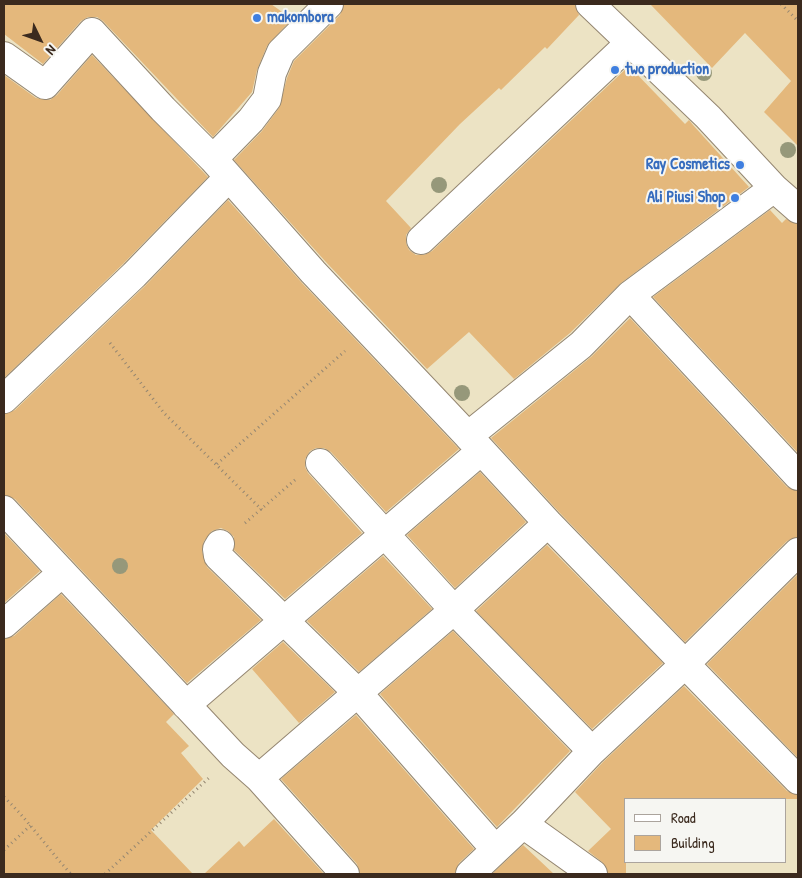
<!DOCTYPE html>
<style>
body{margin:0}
#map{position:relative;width:802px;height:878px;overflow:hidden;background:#ece3c4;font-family:"Patrick Hand",sans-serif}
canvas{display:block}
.frame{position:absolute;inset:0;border:5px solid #3b2a1e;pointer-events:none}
.legend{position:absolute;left:624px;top:798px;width:162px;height:65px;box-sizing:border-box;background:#f6f6f2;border:1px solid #aba49d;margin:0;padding:6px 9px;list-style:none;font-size:15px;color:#3b2a1e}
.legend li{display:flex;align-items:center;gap:10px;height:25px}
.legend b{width:25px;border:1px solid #aba49d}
.north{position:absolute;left:15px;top:15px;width:50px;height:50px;-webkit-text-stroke:4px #f6f6f2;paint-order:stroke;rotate:132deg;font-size:14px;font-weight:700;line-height:20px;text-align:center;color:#3b2a1e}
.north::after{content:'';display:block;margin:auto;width:18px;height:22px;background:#3b2a1e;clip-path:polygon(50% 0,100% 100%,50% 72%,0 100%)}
</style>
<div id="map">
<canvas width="802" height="878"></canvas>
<div class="frame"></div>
<ul class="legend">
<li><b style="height:6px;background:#fff"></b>Road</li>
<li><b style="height:14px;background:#e4b87c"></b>Building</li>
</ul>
<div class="north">N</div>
</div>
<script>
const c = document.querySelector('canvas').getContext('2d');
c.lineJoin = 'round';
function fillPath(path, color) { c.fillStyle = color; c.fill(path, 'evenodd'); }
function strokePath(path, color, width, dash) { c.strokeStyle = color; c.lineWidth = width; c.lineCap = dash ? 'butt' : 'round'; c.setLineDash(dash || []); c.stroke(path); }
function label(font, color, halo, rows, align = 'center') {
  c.font = font + ' "Patrick Hand",sans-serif'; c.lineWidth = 4; c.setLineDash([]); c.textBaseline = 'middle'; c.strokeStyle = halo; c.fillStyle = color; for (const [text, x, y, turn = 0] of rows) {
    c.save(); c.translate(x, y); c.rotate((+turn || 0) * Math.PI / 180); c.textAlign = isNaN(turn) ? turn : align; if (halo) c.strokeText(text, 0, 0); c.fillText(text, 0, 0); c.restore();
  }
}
fillPath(new Path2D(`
 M4,4H271L292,19L267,46L257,70L252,92L213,137L103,21L97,17H88L81,21L43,64L4,34Z
 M344,4H575L579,15L547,49L545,47L501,90L499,88L460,124L386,201L411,228L406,235V243L409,250L416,255H424L432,251L629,66L685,124L689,120L693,125L749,187L621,283L570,333L514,379L469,332L427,369L325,261L234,160L262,131L279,108L287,78L294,61L340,15Z
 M650,4H798V146L764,112L791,81L745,33L712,68Z
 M92,55L208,177L123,264L4,378V75L36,98L50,100L57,95Z
 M228,200L302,283L459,449L386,512L331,452L324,448H316L310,451L305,459V467L308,473L362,533L285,599L234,550V537L228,531L221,528L212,531L204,541L202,551L207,567L261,620L187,683L15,499L4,495V414L15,410L145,286Z
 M770,210L782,223L786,219L798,224V453L653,297Z
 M630,318L787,487L798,491V537L787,541L685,642L559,512L491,438L591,357Z
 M480,472L526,522L455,588L407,535Z
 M4,533L40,571L4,603Z
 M547,545L663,663L592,729L476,611Z
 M383,556L432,609L359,672L307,621Z
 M798,574V758L707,664Z
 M61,594L174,714L166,722L189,746L181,753L203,779L151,830L193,874H4V639L14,636Z
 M453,631L570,751L497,827L380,694Z
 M283,642L335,692L299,723L252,669Z
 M684,686L787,791L798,795V799H626V874H608L602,862L588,851L611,829L575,792L603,762Z
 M356,715L474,849L459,863L455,874H360L357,864L281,779Z
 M274,819L324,874H204L239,841L244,847Z
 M523,845L554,874H492Z`), '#e4b87c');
const minor = new Path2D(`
 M590,4L708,117L774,188L798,209
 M4,56L45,85L92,32L163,109L213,159L313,272L468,436L581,345L630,295L774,188
 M213,159L251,120L267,99L272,73L281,52L329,4
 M421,240L630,43
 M630,295L798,476
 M4,399L134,275L229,177
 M468,436L548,523L685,664L798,552
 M320,463L454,610L592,751
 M4,510L233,755L259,778L345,874
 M220,544L217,549L218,556L357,692L495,849
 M4,624L62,573
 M186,705L481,451
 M259,778L454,610L548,523
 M523,824L593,874
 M470,874L523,824L592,751L685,664L798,780`);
strokePath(minor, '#948671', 30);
strokePath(new Path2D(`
 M781,4L798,21
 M110,343L164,413L262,510
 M217,464L345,351
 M245,523L295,480
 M4,797C29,821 48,849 71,874
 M4,850L31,825
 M105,874L211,776`), '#948671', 3, [1, 4]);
strokePath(minor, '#fff', 28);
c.fillStyle = '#96987a';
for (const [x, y] of [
 [704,73],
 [788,150],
 [439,185],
 [462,393],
 [120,566]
]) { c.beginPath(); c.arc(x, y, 8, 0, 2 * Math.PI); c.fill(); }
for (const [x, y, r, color] of [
 [257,18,5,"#3f7fe0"],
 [615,70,5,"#3f7fe0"],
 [740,165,5,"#3f7fe0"],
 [735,198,5,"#3f7fe0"]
]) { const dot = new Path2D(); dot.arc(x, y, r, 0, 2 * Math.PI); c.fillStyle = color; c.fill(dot); strokePath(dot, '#f6f6f2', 2); }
label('bold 16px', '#366cbe', '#f6f6f2', [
 ["makombora",267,18],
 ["two production",625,70],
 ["Ray Cosmetics",730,165,"right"],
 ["Ali Piusi Shop",725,198,"right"]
], 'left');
</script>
